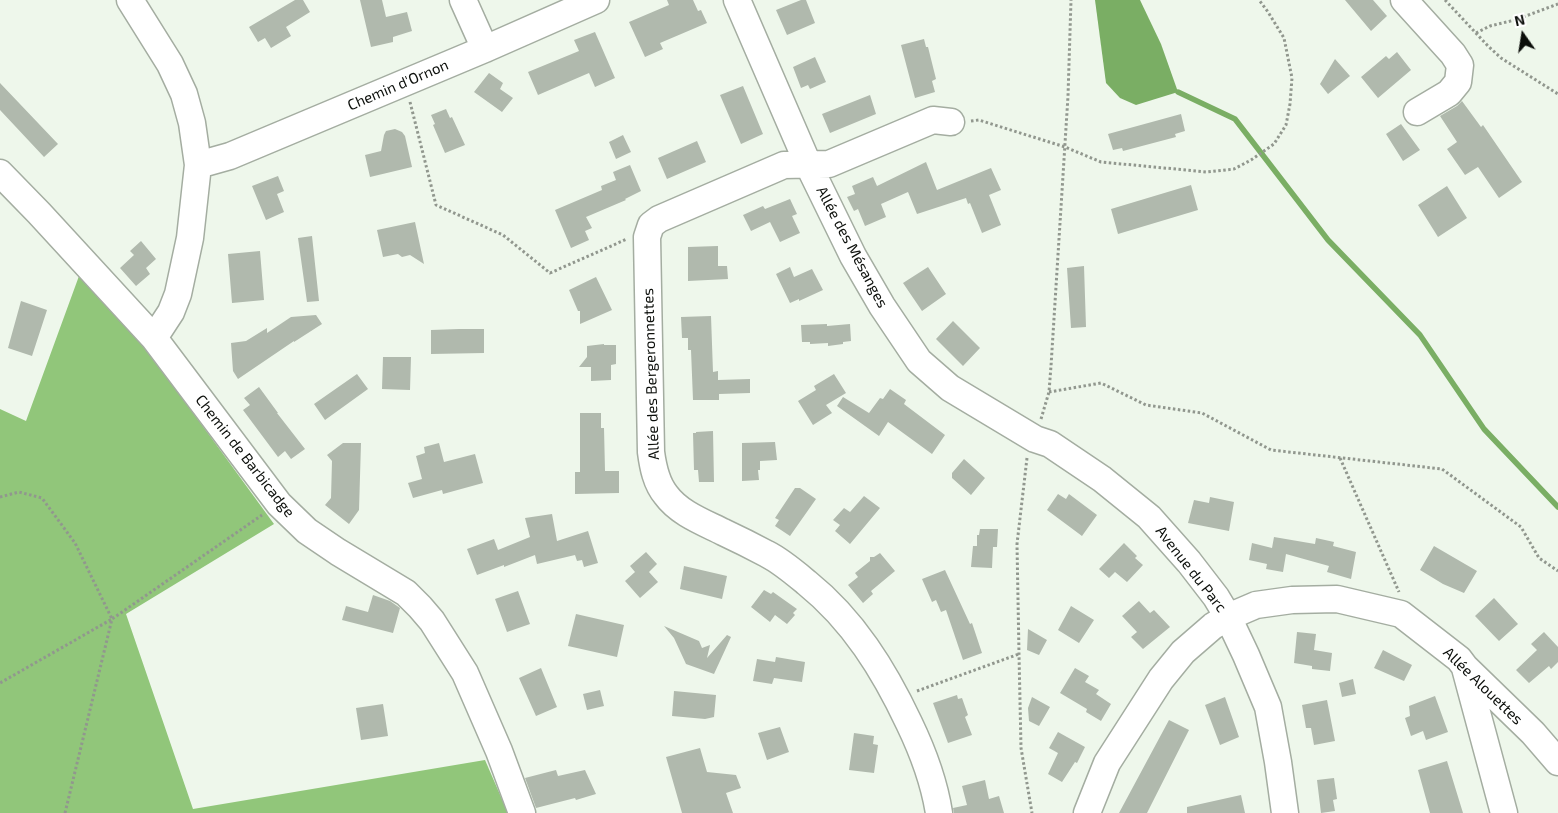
<!DOCTYPE html>
<meta charset="utf-8">
<style>
body{margin:0}
#map{position:relative;width:1558px;height:813px;overflow:hidden;background:#eef7eb;font-family:"Exo 2",sans-serif}
canvas{display:block}
.north{position:absolute;left:1498px;top:10px;width:50px;height:50px;-webkit-text-stroke:4px #fff;paint-order:stroke;rotate:347deg;font-size:14px;font-weight:700;line-height:20px;text-align:center;color:#0c0f0b}
.north::after{content:'';display:block;margin:auto;width:18px;height:22px;background:#0c0f0b;clip-path:polygon(50% 0,100% 100%,50% 72%,0 100%)}
</style>
<div id="map">
<canvas width="1558" height="813"></canvas>
<div class="north">N</div>
</div>
<script>
const c = document.querySelector('canvas').getContext('2d');
c.lineJoin = 'round';
function fillPath(path, color) { c.fillStyle = color; c.fill(path, 'evenodd'); }
function strokePath(path, color, width, dash) { c.strokeStyle = color; c.lineWidth = width; c.lineCap = dash ? 'butt' : 'round'; c.setLineDash(dash || []); c.stroke(path); }
function label(font, color, halo, rows, align = 'center') {
  c.font = font + ' "Exo 2",sans-serif'; c.lineWidth = 4; c.setLineDash([]); c.textBaseline = 'middle'; c.strokeStyle = halo; c.fillStyle = color; for (const [text, x, y, turn = 0] of rows) {
    c.save(); c.translate(x, y); c.rotate((+turn || 0) * Math.PI / 180); c.textAlign = isNaN(turn) ? turn : align; if (halo) c.strokeText(text, 0, 0); c.fillText(text, 0, 0); c.restore();
  }
}
fillPath(new Path2D(`
 M79,276L151,355L274,524L126,614L193,809L485,760L508,813H0V409L26,421Z`), '#91c67a');
fillPath(new Path2D(`
 M1095,0H1140L1161,44L1178,92L1136,105L1120,98L1106,83Z`), '#7aae64');
strokePath(new Path2D(`
 M1178,92L1235,119L1328,240L1420,335L1484,429L1558,507`), '#7aae64', 5.5);
fillPath(new Path2D(`
 M295,0H303L310,12L286,27L291,36L271,48L265,38L258,42L249,27Z
 M360,0H382L386,17L407,12L412,31L393,37V42L371,47Z
 M667,0H693L698,11L701,10L707,23L660,43L663,49L645,57L629,22L669,5Z
 M801,0H806L815,23L787,35L776,10Z
 M1345,0H1373L1387,16L1371,31Z
 M595,32L615,78L595,87L589,73L538,95L528,72L579,51L574,40Z
 M924,39L926,47H928L936,79L932,81L935,92L915,98L901,45Z
 M1397,52L1411,70L1378,98L1361,77L1386,56L1389,59Z
 M815,57L826,82L810,89L808,85L801,88L793,67Z
 M1335,59L1350,76L1328,94L1320,84Z
 M489,73L503,83L500,89L513,98L502,112L474,92Z
 M0,83L58,144L44,157L0,110Z
 M743,86L763,134L741,144L720,95Z
 M870,95L876,114L830,133L822,114Z
 M1462,101L1481,127L1483,125L1522,182L1499,198L1478,167L1465,175L1447,149L1457,142L1440,116L1457,106Z
 M446,109L450,118L452,117L465,145L445,153L433,125L435,124L431,115Z
 M1181,114L1185,131L1175,134L1176,137L1123,151L1122,148L1113,150L1108,134Z
 M1401,124L1420,150L1403,161L1386,134Z
 M395,129L402,132L405,136L412,167L370,177L365,155L381,151L384,135L386,131Z
 M623,135L631,152L616,159L609,142Z
 M697,141L706,162L667,179L658,158Z
 M926,162L937,190L991,168L1001,190L989,195L1001,225L982,233L970,203L968,204L966,198L917,214L908,192L881,204L886,217L865,226L858,209L854,211L847,197L855,194L852,186L873,177L877,186Z
 M630,165L641,191L625,199L626,200L586,217L592,228L585,231L589,240L571,248L555,210L602,190L601,186L616,180L613,172Z
 M278,176L284,191L277,194L284,212L266,220L252,186Z
 M1191,185L1198,210L1118,234L1111,209Z
 M1447,186L1467,218L1438,237L1418,205Z
 M790,199L797,214L792,216L800,233L780,242L770,222L751,231L743,215L763,206L765,209Z
 M415,222L424,264L410,255L402,257L398,254L383,257L377,230Z
 M312,236L319,301L307,302L298,238Z
 M141,241L156,259L146,268L150,274L136,286L120,268L134,255L130,251Z
 M718,246V266H727L728,279L688,281V247Z
 M260,251L264,300L232,303L228,254Z
 M1084,266L1086,327L1071,328L1067,268Z
 M790,267L794,277L812,269L823,290L799,301V299L790,303L776,274Z
 M928,267L946,294L922,311L903,283Z
 M596,277L612,310L580,324V311H578L569,290Z
 M21,301L47,310L32,356L8,348Z
 M316,315L322,324L294,342V341L238,379L233,371L231,343L246,341L267,328V333L291,317Z
 M711,316L713,372L718,371V380L750,379V393L719,394V400H693L691,350H688V338H682L681,317Z
 M953,321L980,348L963,366L936,339Z
 M827,324V326L850,324L851,341L843,342V344L828,346V343L810,344V342H802L801,325Z
 M459,329H484V353L431,354V330Z
 M604,344V345H616V364L611,365V380L591,381V367H579L587,357V346Z
 M383,357H411L410,390L382,389Z
 M357,374L368,389L325,420L314,404Z
 M834,374L846,393L826,405L832,413L813,425L798,401L816,390L814,386Z
 M259,387L278,413H277L305,449L291,459L285,451L278,457L243,410L250,405L244,398Z
 M890,389L906,400L904,404L945,435L932,454L888,422L879,436L837,406L843,397L869,413L880,398L883,399Z
 M580,413H601V428H604L605,471H619V493L575,494V472H580Z
 M713,431L714,482H699L698,470H694L693,433H696V432Z
 M775,442L777,460L760,461V470H758L759,480L742,481V443Z
 M343,443H361L359,510L349,524L325,505L331,498L332,461L327,455Z
 M439,443L444,462L475,454L483,483L443,494L442,490L413,498L408,483L422,479L416,456L425,453L424,447Z
 M964,459L985,478L971,495L952,478V473Z
 M795,488H800L816,499L790,536L775,526L779,520L775,518Z
 M1058,494L1066,499L1069,494L1097,515L1082,536L1047,510Z
 M864,496L880,508L850,544L835,531L840,525L833,520L844,508L850,512Z
 M1210,497L1234,502L1229,531L1188,523L1194,500L1209,503Z
 M552,514L557,541L588,531L598,563L584,567L582,560L577,561L575,555L537,564L535,555L504,567V565L477,575L467,549L494,539L498,550L530,537L525,518Z
 M980,529H998L997,547H993L992,568L971,567L973,546H977V535H979Z
 M1274,537L1315,544L1316,538L1334,542L1333,546L1356,552L1351,579L1327,572L1329,566L1286,554L1283,572L1266,569L1267,564L1249,560L1252,543L1272,548Z
 M1124,543L1137,556L1135,558L1143,565L1127,582L1115,572L1109,578L1099,569Z
 M1434,546L1477,571L1464,593L1443,584L1420,570Z
 M646,552L657,564L649,572L658,582L640,598L625,581L635,572L630,566Z
 M880,553L895,571L871,591L873,594L863,603L848,585L858,577L855,573L870,561V557H874Z
 M684,566L727,576L722,599L680,589Z
 M945,570L970,624L972,623L982,653L963,660L946,610L941,612L936,600L932,602L922,579Z
 M764,590L771,594L773,592L797,609L793,613L795,615L787,624L775,615L770,622L751,607Z
 M518,591L530,624L507,632L495,599Z
 M373,595L390,601L400,608L393,633L342,620L346,606L368,612Z
 M1494,598L1518,624L1499,641L1475,616Z
 M1139,601L1150,613L1154,610L1170,627L1143,649L1131,637L1137,632L1122,616Z
 M1071,606L1094,620L1079,643L1058,630Z
 M576,614L624,625L617,657L568,646Z
 M664,626L699,641L702,648L710,645L707,658L727,635L731,637L714,674L686,664L674,638Z
 M1028,629L1047,640L1039,655L1027,650Z
 M1297,632L1316,634L1314,650L1332,653L1330,671L1312,669V666L1294,663Z
 M1544,632L1558,647V662L1551,669L1549,666L1529,683L1516,670L1537,650L1531,644Z
 M1383,650L1412,665L1404,681L1374,668Z
 M776,657L805,662L802,682L774,678L772,684L753,681L757,659L775,662Z
 M541,668L557,707L536,716L519,678Z
 M1075,668L1089,676L1085,682L1099,690L1096,694L1111,704L1101,721L1086,712L1087,709L1060,693Z
 M1353,679L1356,694L1342,697L1339,683Z
 M600,690L604,706L587,710L583,694Z
 M674,691L716,695L714,717L705,719L672,716Z
 M957,695L958,699L962,698L968,715L965,717L972,735L948,743L933,703Z
 M1435,696L1448,732L1426,740L1423,731L1411,736L1405,718L1410,716L1409,706Z
 M1032,697L1050,707L1039,726L1029,721L1028,708Z
 M1225,697L1239,737L1220,745L1205,705Z
 M1327,700L1335,741L1314,745L1311,728H1306L1302,705Z
 M383,704L388,736L361,740L356,708Z
 M1169,720L1189,730L1147,813H1119Z
 M780,727L789,752L767,760L758,733Z
 M1058,732L1085,747L1077,763L1075,762L1062,782L1048,774L1058,753L1049,748Z
 M854,733L874,736L873,744L878,745L874,773L849,770Z
 M700,748L707,772L736,775L741,788L726,793L733,813H682L666,757Z
 M1447,761L1463,813H1430L1418,770Z
 M556,770L558,776L585,770L596,794L576,800L575,798L536,808L525,778Z
 M1334,778L1337,799L1333,800L1335,811L1321,813L1317,780Z
 M985,780L989,799L999,796L1004,813H954L953,808L967,805L962,786Z
 M1241,795L1245,813H1187V807Z`), '#b0b9ad');
const minor = new Path2D(`
 M130,0L170,64L184,94L192,123L198,165L190,238L178,294L171,312L154,338
 M463,0L485,49
 M737,0L808,164L853,256L882,306L919,361L950,388L1035,439L1050,444L1102,479L1149,517L1189,562L1216,597L1228,617L1246,655L1268,707L1278,762L1285,813
 M1404,0L1453,54L1460,65L1458,82L1449,93L1417,112
 M198,165L230,156L485,49L596,0
 M0,173L39,213L154,338L279,504L307,531L338,552L406,593L420,607L432,621L465,673L499,751L522,813
 M1465,668L1504,813
 M939,813C934,781 923,752 909,723C884,670 853,620 807,583C795,573 781,561 767,554C752,546 738,539 723,532C703,522 679,513 666,495C656,483 653,467 651,452L647,237L651,225L659,219L784,165L829,164L933,120L951,122
 M1087,813L1107,763L1161,679L1183,652L1213,626L1228,617L1256,605L1292,600L1337,599L1401,614L1459,659L1465,667L1533,733L1558,762`);
strokePath(minor, '#a4ada1', 29);
strokePath(new Path2D(`
 M1445,0L1488,46L1501,58L1558,94
 M1476,33L1490,26L1515,20L1558,4
 M410,102L436,205L503,235L550,273L627,239
 M971,121L979,120L1065,147L1101,162L1207,172L1234,169L1251,160L1274,144L1286,125L1290,104L1292,78L1284,38L1268,12L1259,0
 M1049,392L1101,383L1146,405L1202,413L1271,450L1442,469L1521,527L1539,558L1558,571
 M1041,419L1049,392L1051,366L1068,96L1071,0
 M1027,458L1017,544L1019,654L1021,748L1032,813
 M1340,458L1399,592
 M0,497L19,492L42,498L75,543L112,619L0,683
 M917,691L1019,654
 M65,813L112,619L262,515`), '#91978e', 3, [2.5, 2.5]);
strokePath(minor, '#fff', 26);
label('15px', '#0c0f0b', '#fff', [
 ["Chemin d'Ornon",398,85,-23],
 ["Allée des Mésanges",852,247,62],
 ["Allée des Bergeronnettes",651,374,-92],
 ["Chemin de Barbicadge",245,456,52],
 ["Avenue du Parc",1191,569,52],
 ["Allée Alouettes",1483,686,44]
]);
</script>
